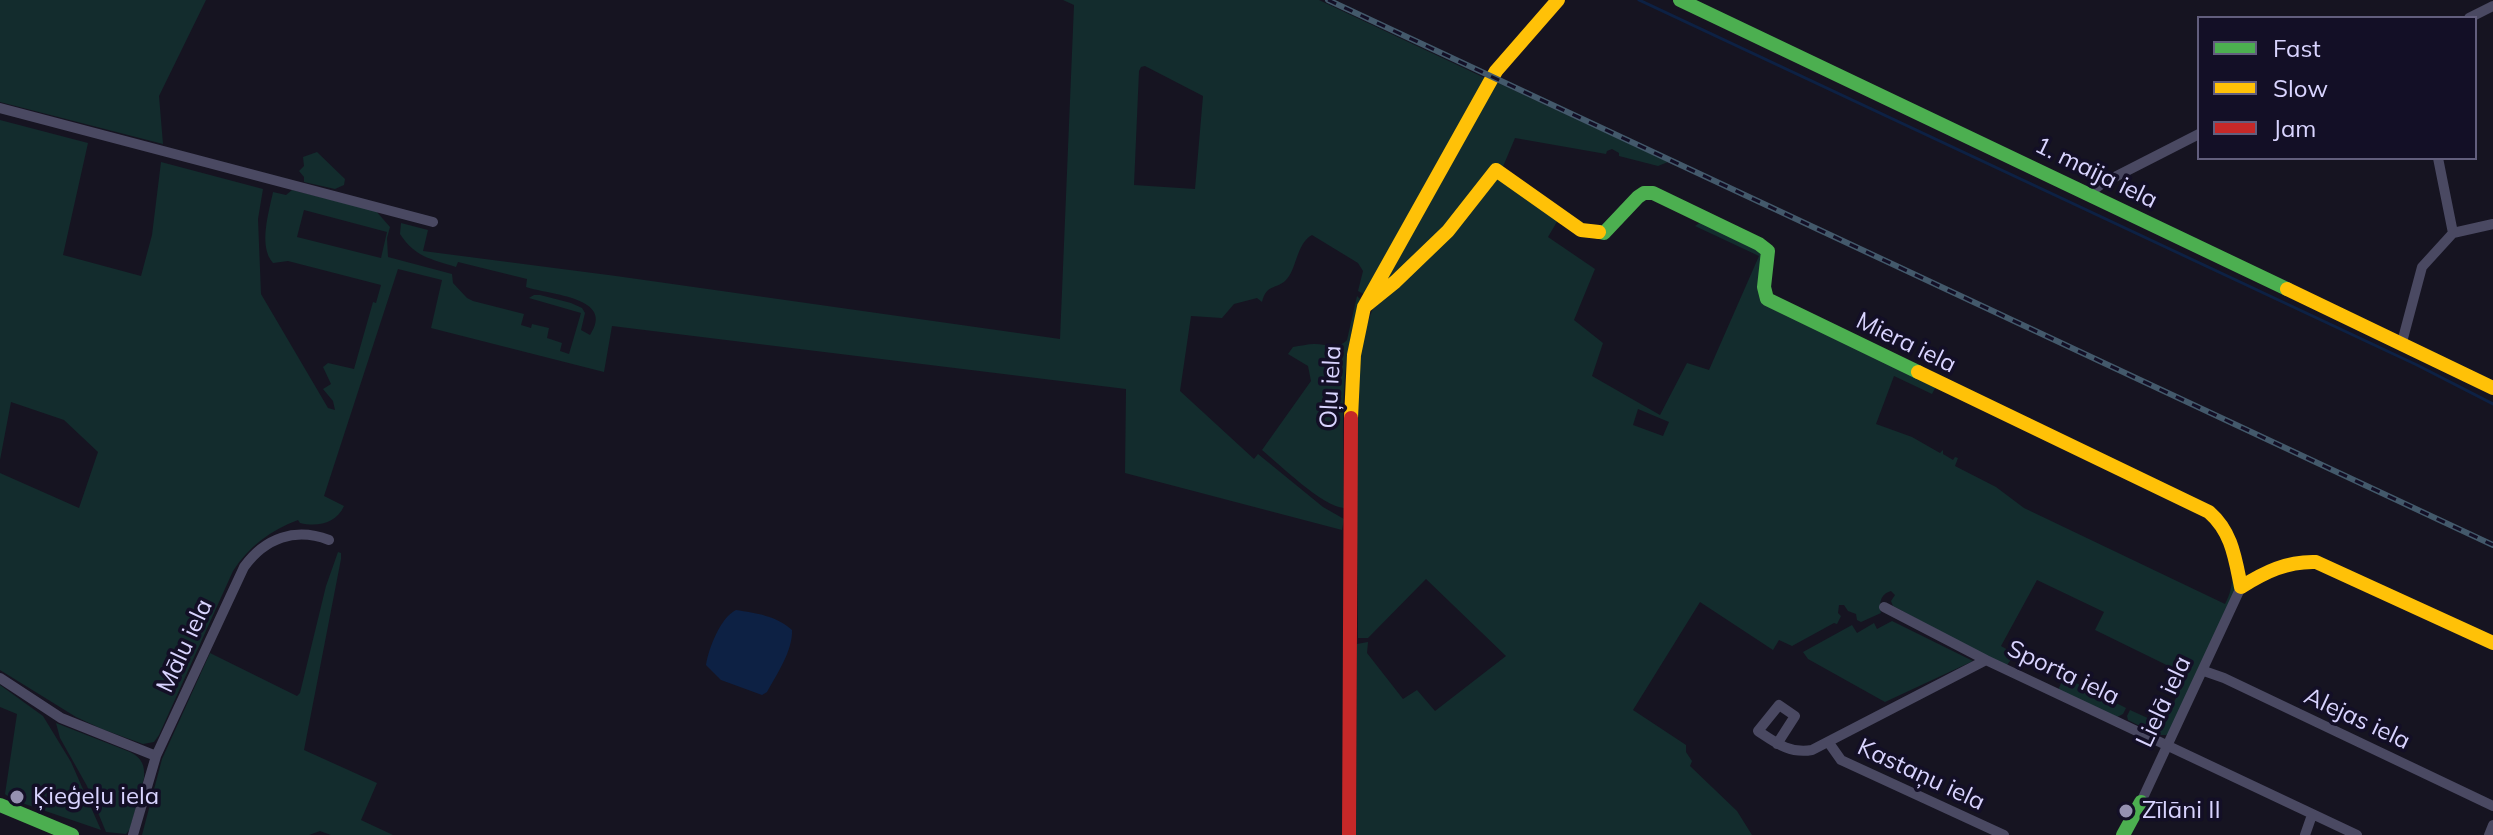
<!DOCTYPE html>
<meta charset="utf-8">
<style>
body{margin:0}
#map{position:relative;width:2493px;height:835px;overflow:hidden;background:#161421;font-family:Mulish,sans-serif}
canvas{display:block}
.legend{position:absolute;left:2197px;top:16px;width:280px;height:144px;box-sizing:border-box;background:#130f26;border:2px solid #625e7d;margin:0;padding:10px 14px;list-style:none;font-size:24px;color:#d9d4ff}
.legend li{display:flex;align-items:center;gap:16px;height:40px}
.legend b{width:40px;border:2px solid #625e7d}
</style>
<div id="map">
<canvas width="2493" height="835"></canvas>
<ul class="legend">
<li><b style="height:10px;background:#4caf50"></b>Fast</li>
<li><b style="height:10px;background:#ffc107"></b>Slow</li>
<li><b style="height:10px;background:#c62828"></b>Jam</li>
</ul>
</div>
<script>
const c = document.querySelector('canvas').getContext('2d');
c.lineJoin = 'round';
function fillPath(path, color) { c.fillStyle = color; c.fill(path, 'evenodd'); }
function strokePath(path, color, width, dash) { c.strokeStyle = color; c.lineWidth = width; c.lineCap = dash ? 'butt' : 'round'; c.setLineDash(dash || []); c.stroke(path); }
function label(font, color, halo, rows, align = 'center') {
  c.font = font + ' Mulish,sans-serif'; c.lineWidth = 7; c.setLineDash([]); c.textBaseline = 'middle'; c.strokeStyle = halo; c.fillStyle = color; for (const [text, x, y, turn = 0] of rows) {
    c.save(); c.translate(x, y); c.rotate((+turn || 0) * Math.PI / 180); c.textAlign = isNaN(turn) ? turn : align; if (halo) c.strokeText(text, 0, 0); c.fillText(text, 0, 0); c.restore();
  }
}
fillPath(new Path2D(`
 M0,0H206L159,96L163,144L0,102Z
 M1063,0H1319L1485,78L1364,294L1358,291L1363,271L1358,263L1312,235C1296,244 1297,269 1286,280C1276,290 1267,283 1262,302L1257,298L1234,304L1222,318L1191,316L1180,391L1254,459L1258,454L1323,507L1344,519L1342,530L1125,473L1126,389L612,326L604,372L431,328L442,280L398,269L324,496L344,506C336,524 317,527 300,523L298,520C271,530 249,546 233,571L159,735L154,742L143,744L102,729L76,717L0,670V473L79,508L98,452L64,420L11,402L0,460V120L88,143L63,255L141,276L152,235L161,162L263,189L258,219L261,294L328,408L335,410L333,401L323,389L331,384L323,367L328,363L354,369L373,302L376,303L381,285L288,261L273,263C258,246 269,212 273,192L286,195L292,190L376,211L390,227L387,238L388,257L452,274L453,283L467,298L473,301L524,314L521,325L531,328L532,324L549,328L547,338L562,343L560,351L569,354L581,313L529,298L534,295H540L571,303L582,308L585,313L581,330L590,335C616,297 550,295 526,287L527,279L458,262L456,267C431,259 415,257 400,234L401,223L428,230L423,251L616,276L1060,339L1074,5ZM1145,66L1203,96L1195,189L1134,185L1139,71L1141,67ZM304,210L387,232L381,258L297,237Z
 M1496,82L1668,162L1658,166L1619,156V153L1612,149L1607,151L1606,154L1515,138L1502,169L1498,168L1456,216L1390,279L1388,277Z
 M317,152L345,179L344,185L335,189L304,182V177L299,171L304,166L303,157Z
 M1498,178L1558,220L1548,237L1595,269L1574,320L1603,343L1592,376L1660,415L1687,363L1709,370L1759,256L1695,226L1701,222L1764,253L1759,289L1987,411L1935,388L1932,394L1894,376L1876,424L1912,437L1940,453L1943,450V454L1953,460L1955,457L1958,458L1955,466L1996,487L2024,508L2225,604C2236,584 2232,566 2229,545L2235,590L2169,733L2166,735H2158L2128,720L2127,716L2130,710L2163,725L2187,675L2095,630L2104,612L2037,580L2001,646L2015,654L2007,665H2003L1893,606L1891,601L1895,595L1891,591C1880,594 1879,604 1881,613L1861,622L1857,620L1856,614L1848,611L1844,605H1839L1838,613L1841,616L1837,624L1834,623L1792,646L1779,640L1773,650L1700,602L1633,710L1686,745V752L1692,761L1690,766L1737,811L1752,835H1356L1357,644L1368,642L1367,653L1403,699L1417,690L1435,711L1506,656L1426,579L1368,638H1358C1358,575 1356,512 1356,448C1357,400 1354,349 1375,304ZM1638,409L1669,422L1663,436L1633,425Z
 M1357,296L1361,300C1337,365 1344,438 1344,508C1323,507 1279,464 1262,450L1311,381L1308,366L1288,354L1293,347C1300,346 1308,344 1314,344C1328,344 1336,351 1347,340Z
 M338,552L341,553V559L304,750L377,783L361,820L393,835H331L320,831L309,835H142L162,759L210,653L297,696L300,693L326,586Z
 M1892,621L1973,661L1885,702L1808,659L1803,652L1852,625L1857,633L1874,623L1877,629Z
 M2064,677L2126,708L2123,714L2117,717L2058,690Z
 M0,685L43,716L71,762L101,830L22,803L23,799L12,794L10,798L5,794L17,714L0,707Z
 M56,723L130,752C142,758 145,765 144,778L130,829L126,834L106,832L87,786L60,738Z`), '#132c2d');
fillPath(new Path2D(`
 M736,610C756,613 777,616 792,630C793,650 777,674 767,692L762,695L721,680L706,665C709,648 720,618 736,610Z`), '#0d2144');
strokePath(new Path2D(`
 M1639,0L2417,365L2493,404`), '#0d2144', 3);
strokePath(new Path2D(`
 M2469,18L2493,6
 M0,108L433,222
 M2438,158L2453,233
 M2088,194L2103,183L2199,134
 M2402,342L2422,267L2453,233L2493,224
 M1884,607L1986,660L2357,835
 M2204,671L2224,678L2493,806
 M0,678L61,718L156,756
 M1829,743L1841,760L2004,835
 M1777,744L1795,716L1779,705L1758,731C1776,743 1790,754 1812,750L1986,660
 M2141,802L2241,587
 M133,835L156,756L244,567C265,538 295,527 329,540
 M2305,835L2312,815
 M2489,835L2493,825`), '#4a4962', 10);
strokePath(new Path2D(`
 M1680,0L2287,289
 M1599,232L1604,233L1638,197L1644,193H1653L1759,244L1768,251L1764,287L1767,299L1918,372
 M0,805L72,835
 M2123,835L2141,802`), '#4caf50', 14);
strokePath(new Path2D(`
 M2287,289L2493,388
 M1364,307L1395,282L1448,231L1496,170L1581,230L1599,232
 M1918,372L2209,512C2232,532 2235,558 2241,587C2265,572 2287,561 2316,562L2493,643
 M1351,418L1354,355L1364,307L1496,71L1558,0`), '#ffc107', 14);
strokePath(new Path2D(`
 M1349,835L1351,418`), '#c62828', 14);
const rail = new Path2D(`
 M1328,0L2493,545`);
strokePath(rail, '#43596b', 6);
strokePath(rail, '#130f26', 3, [9]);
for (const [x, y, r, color] of [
 [17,797,8,"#9591b1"],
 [2126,811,8,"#9591b1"]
]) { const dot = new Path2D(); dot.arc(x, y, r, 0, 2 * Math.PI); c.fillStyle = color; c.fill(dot); strokePath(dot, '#130f26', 3); }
label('24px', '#d9d4ff', '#130f26', [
 ["1. maija iela",2096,173,26],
 ["Miera iela",1906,343,26],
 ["Oļu iela",1331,387,-87],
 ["Mālu iela",185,646,-65],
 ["Sporta iela",2063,673,25],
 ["Lielā iela",2164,702,-65],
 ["Alejas iela",2357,719,25],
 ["Kastaņu iela",1921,775,25]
]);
label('24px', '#d9d4ff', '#130f26', [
 ["Ķieģeļu iela",33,797],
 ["Zīlāni II",2142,811]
], 'left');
</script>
